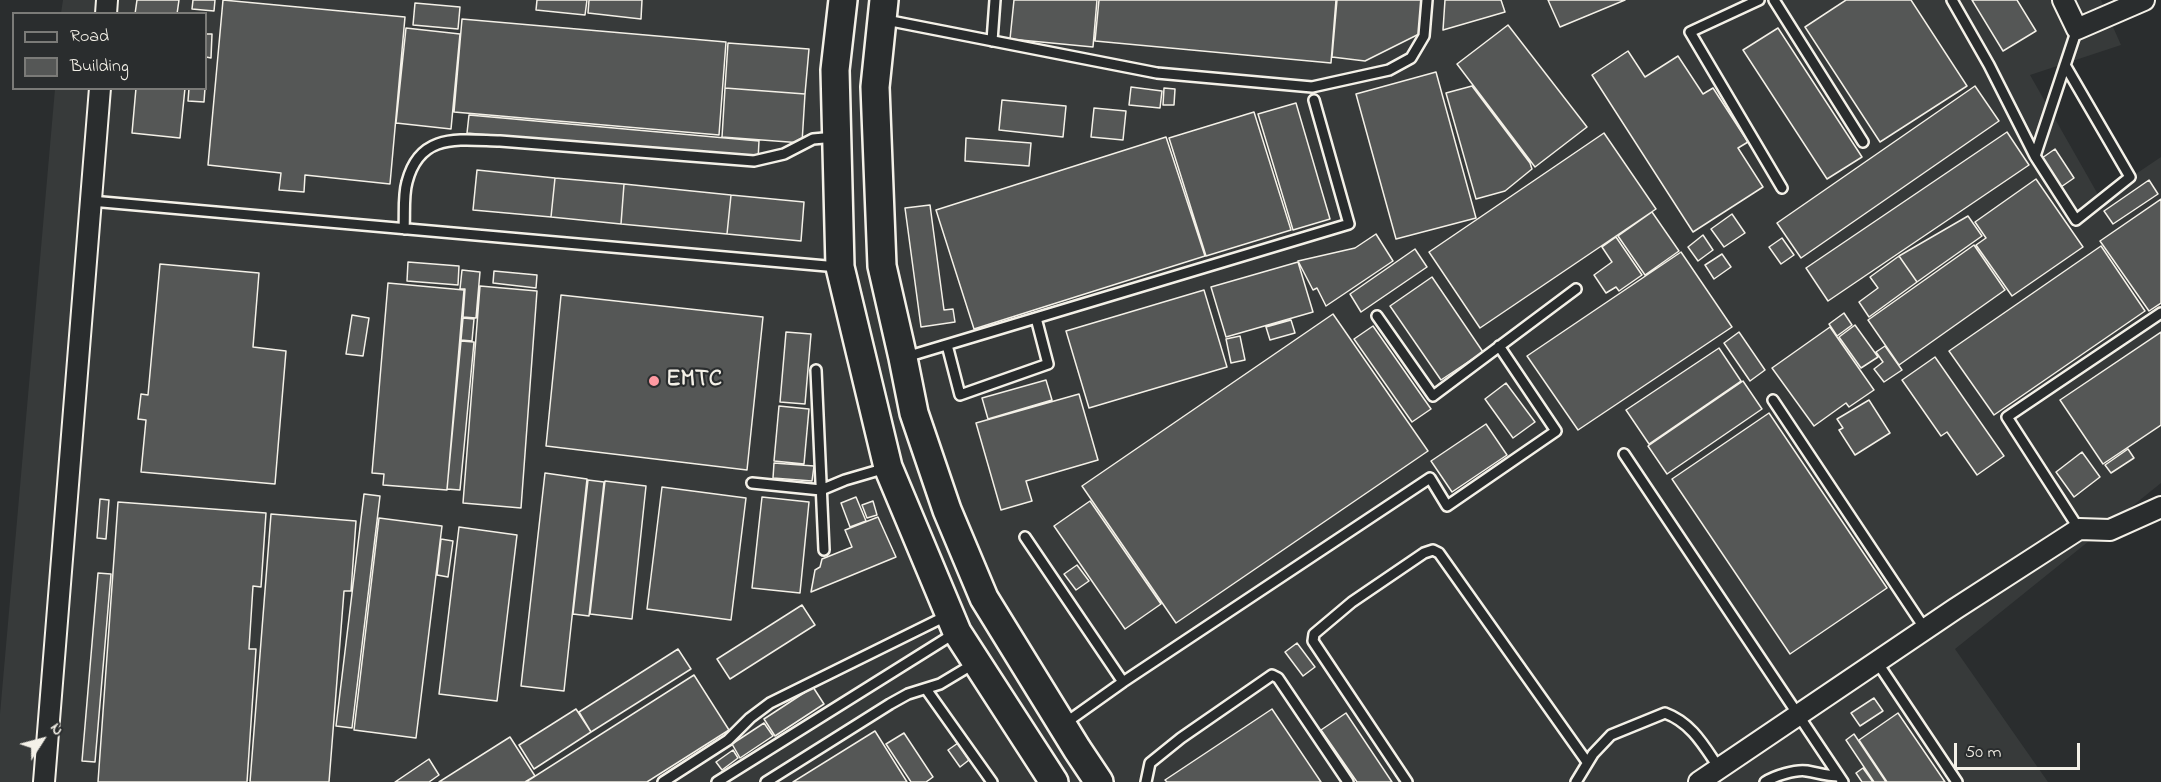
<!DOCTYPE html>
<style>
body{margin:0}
#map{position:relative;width:2161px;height:782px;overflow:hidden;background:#2a2d2e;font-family:"Indie Flower",sans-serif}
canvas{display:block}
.legend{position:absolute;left:12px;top:12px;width:195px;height:78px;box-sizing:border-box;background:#2a2d2e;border:2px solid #7b7b78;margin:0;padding:8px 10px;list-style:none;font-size:18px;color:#f4f1e8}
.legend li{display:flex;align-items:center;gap:12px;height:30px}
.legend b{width:30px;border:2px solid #7b7b78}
.north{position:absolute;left:12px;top:710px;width:60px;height:60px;-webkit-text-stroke:4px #2a2d2e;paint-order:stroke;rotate:54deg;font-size:16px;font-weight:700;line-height:24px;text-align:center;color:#f4f1e8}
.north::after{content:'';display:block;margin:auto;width:21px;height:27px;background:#f4f1e8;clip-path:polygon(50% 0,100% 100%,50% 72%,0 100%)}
.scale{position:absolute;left:1954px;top:743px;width:126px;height:27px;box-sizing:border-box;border:3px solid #f4f1e8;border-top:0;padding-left:8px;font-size:18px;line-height:21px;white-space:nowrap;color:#f4f1e8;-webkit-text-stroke:4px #2a2d2e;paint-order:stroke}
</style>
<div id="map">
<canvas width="2161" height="782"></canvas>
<ul class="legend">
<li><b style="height:8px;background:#2a2d2e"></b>Road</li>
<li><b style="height:16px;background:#555756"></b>Building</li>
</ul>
<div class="north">N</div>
<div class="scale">50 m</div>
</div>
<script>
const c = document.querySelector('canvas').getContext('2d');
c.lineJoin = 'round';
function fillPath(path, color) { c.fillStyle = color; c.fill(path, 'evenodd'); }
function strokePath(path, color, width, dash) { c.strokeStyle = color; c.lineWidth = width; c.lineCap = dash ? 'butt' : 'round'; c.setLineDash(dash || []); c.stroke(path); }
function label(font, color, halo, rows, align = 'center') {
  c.font = font + ' "Indie Flower",sans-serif'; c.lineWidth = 4.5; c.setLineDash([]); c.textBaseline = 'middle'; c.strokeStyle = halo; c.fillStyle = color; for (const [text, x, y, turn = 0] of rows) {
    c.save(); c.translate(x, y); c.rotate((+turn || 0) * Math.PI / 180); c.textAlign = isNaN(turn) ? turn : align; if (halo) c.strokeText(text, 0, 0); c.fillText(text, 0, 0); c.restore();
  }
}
fillPath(new Path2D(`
 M63,0H2101L2121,45L2030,75L2100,198L2161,157V483L1955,649L2048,782H0V714L55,89L206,88V14L61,13Z`), '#373a3a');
const building = new Path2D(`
 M137,0H179L177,14H135Z
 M193,0H215L214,11L192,9Z
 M223,0L405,17L390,184L305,175L304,192L279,190L281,173L208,165Z
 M537,0H587L585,15L536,10Z
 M589,0H642L641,19L588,13Z
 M1014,0H1097L1093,47L1010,39Z
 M1099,0H1336L1331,63L1095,41Z
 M1337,0H1422L1419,34L1365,61L1332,57Z
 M1445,0H1501L1505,12L1443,30Z
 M1548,0H1625L1560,27Z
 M1846,0H1911L1967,86L1880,142L1805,27Z
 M1972,0H2017L2036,31L2003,51Z
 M415,3L460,7L458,29L413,25Z
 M462,19L726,42L719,135L454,112Z
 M1508,25L1587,127L1535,167L1457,64Z
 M406,28L460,34L451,129L396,123Z
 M1778,28L1862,157L1827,179L1743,50Z
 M206,34H212L211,58L206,57Z
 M728,43L809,49L805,94L725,88Z
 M1628,51L1645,77L1678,56L1703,94L1713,88L1748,142L1738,148L1763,187L1693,232L1592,75Z
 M1436,72L1476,218L1396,239L1356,94Z
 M1472,86L1530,163L1532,169L1505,191L1476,199L1446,93Z
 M1975,86L1999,121L1801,258L1777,223Z
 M1131,87L1162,91L1160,108L1129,105Z
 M136,88H185L180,138L132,133Z
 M189,88H205L204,102L188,101Z
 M725,88L805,94L802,143L722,137Z
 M1164,88L1175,89L1174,105H1163Z
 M1002,100L1066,106L1063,137L999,130Z
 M1296,103L1330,219L1293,230L1258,114Z
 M1094,108L1126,111L1123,140L1091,137Z
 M1254,112L1291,230L1206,256L1169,138Z
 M469,115L759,141L758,160L467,133Z
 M2007,132L2029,165L1828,301L1806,268Z
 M1604,133L1656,209L1480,328L1429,252Z
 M1166,137L1205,256L974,329L936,210Z
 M966,138L1031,143L1029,166L965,161Z
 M2055,149L2074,178L2061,187L2042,158Z
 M477,170L555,178L551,217L473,210Z
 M555,178L624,184L621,224L551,217Z
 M2036,179L2083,247L2012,296L1976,245L1986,238L1975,222Z
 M2149,180L2158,194L2113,224L2104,211Z
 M624,184L731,195L727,234L621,224Z
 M731,195L804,202L801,241L727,234Z
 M2161,199V303L2149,311L2100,241Z
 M930,205L944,310L953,309L955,322L921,327L905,208Z
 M1652,212L1679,251L1645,275L1618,236Z
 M1732,214L1745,233L1724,247L1711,229Z
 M1968,216L1982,236L1917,282L1899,256Z
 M1376,234L1393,261L1326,306L1317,288L1313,290L1298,261L1355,248Z
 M1703,235L1713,250L1698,261L1688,247Z
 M1616,237L1642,275L1619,291L1616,287L1606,293L1594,275L1612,262L1602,247Z
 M1782,238L1794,255L1781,264L1769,247Z
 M1974,245L2005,290L1899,365L1868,320Z
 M2101,246L2145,311L1994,415L1949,351Z
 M1415,249L1427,267L1361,312L1350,294Z
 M1681,252L1732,327L1578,430L1527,356Z
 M1722,254L1731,267L1714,279L1705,265Z
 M1899,256L1917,282L1869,317L1859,302L1878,288L1870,277Z
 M408,262L459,266L458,285L407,281Z
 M1298,262L1313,312L1226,337L1211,287Z
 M160,264L259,273L253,347L286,351L275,484L141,472L146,420L138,419L141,394L148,395Z
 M462,270L480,272L476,318L463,317L465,289H460Z
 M494,271L537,275L536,288L493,283Z
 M1432,277L1483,352L1441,380L1390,306Z
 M388,283L464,290L447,490L383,485L384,474L372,473Z
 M480,286L537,291L521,508L463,503Z
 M1204,290L1227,367L1089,408L1066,331Z
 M561,295L763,317L747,470L546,446Z
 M1844,313L1852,325L1837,336L1829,324Z
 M1333,314L1428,451L1176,623L1082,486Z
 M352,315L369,318L363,356L346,354Z
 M463,318L474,319L472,341L461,340Z
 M1291,320L1295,333L1270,340L1266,327Z
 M1855,325L1878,357L1861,368L1839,337Z
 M1373,326L1431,409L1412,422L1354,339Z
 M1830,327L1874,390L1849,407L1846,403L1814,426L1772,368Z
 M786,332L811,334L805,404L780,402Z
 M1739,332L1765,370L1750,381L1724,343Z
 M2161,332V425L2103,464L2060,400Z
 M1240,336L1245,360L1231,363L1226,339Z
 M461,341L474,342L460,490L447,489Z
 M1885,346L1902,370L1884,382L1874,369L1883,362L1876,352Z
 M1719,348L1741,381L1649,444L1626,410Z
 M1935,357L2004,456L1977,475L1947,432L1941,436L1902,380Z
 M1046,380L1052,400L988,419L982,398Z
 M1743,381L1762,409L1667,474L1648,446Z
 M1506,383L1535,422L1513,438L1485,399Z
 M1079,394L1098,460L1026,481L1032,501L1001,510L976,423Z
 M1869,400L1890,433L1855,455L1839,430L1843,428L1837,419Z
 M779,406L809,409L804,464L774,461Z
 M1769,413L1887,588L1790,654L1672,479Z
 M1486,424L1507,455L1452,492L1431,461Z
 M2128,449L2134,458L2111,473L2105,465Z
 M2082,452L2100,477L2074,497L2056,472Z
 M774,463L814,466L812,481L773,478Z
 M545,473L587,479L564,691L521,686Z
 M588,480L604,482L589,616L573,614Z
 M605,481L646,486L632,619L590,614Z
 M662,487L746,498L731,620L647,609Z
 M364,494L380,496L352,728L336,726Z
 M762,497L809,502L800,593L752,588Z
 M856,497L866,521L850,527L841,503Z
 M100,499L109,500L106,539L97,538Z
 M873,501L877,515L867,518L862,505Z
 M1090,501L1161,604L1125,629L1054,526Z
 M118,502L266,513L261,587L253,586L249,649H256L247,782H98Z
 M271,514L356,521L351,591H344L329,782H250Z
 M878,517L896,557L811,592L815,570L820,567L822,559L852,547L845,530Z
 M379,518L442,526L416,738L354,730Z
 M459,527L517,535L497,701L439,694Z
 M441,539L453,541L448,577L437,575Z
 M1077,565L1089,581L1076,590L1064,574Z
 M98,573L111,574L95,762L82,761Z
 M802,605L815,625L730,679L717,659Z
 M1297,643L1315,667L1303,676L1285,652Z
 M678,649L691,669L591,732L579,712Z
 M694,675L729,730L647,782H526Z
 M813,687L824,704L775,736L764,719Z
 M1874,698L1883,711L1860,726L1851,713Z
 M576,709L591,732L534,769L519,745Z
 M1272,709L1321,782H1167L1165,780Z
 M1346,713L1392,782H1357L1321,730Z
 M1898,713L1945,782H1887L1859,740Z
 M764,723L773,736L740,758L732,744Z
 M875,731L907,782H793Z
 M904,733L933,777L926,782H911L886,744Z
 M1854,734L1886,782H1874L1846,740Z
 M510,737L535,776L525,782H439Z
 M958,743L969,760L960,767L948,750Z
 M733,750L738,758L722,770L716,762Z
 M429,759L439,775L429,782H395Z
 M1863,768L1873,782H1862L1856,773Z`);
fillPath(building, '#555756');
strokePath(building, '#f4f1e8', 1.5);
const lane = new Path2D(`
 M1759,0L1690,32L1782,188
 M1774,0L1863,142
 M1952,0L1989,65L2035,156L2077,29
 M886,20L1157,73L1312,87L1389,70L1411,58L1424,36L1427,0
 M992,41L995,0
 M2035,156L2076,220L2130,177L2065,65
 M91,201L838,267
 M404,229C405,214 403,196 407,182C420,132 459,140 500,141L754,161L784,154L813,139L835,137
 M1377,316L1433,396L1576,289
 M947,345L960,395L1048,364L1036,318
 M906,357L1349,224L1314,100
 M816,370L824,550
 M1773,400L1925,629
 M1624,454L1843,782
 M752,483L821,490L845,480L886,468
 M2079,529L2007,417L2161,313
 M1025,537L1123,682
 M1877,662L1957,782
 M926,689L992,782
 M1064,724L1123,682L1430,478L1447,506L1556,431L1499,346
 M663,782L728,740L750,718L770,703L946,616
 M717,782L955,633
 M766,782L890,704L908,694L940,684L975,663
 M1146,782L1150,763L1181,738L1272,675L1278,678L1348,782
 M1407,782L1313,641L1314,634L1352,602L1424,553L1433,550L1439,553L1587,762
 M1576,782L1593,754L1611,735L1665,713C1692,723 1704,746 1719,768
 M1765,782C1774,776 1796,769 1807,771C1819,773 1826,776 1839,776`);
const street = new Path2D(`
 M2063,0L2077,29L2144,0
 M106,14L107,0
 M44,782L100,88
 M1699,782L1955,609L2079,529L2110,530L2161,507`);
const secondary = new Path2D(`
 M843,0L835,70L840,267L888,467L957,632L1054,782
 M884,0L875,87L882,266L903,358L914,413L947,510L984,598L1077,749L1099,782`);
strokePath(lane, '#f4f1e8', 14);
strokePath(street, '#f4f1e8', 24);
strokePath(secondary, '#f4f1e8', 32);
strokePath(lane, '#2a2d2e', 9);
strokePath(street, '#2a2d2e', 20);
strokePath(secondary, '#2a2d2e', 27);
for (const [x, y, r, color] of [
 [654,381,6,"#ff9aa2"]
]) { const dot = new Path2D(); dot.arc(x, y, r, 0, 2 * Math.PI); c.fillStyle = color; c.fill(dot); strokePath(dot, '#2a2d2e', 2); }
label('bold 24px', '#f4f1e8', '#2a2d2e', [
 ["EMTC",666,381]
], 'left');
</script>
